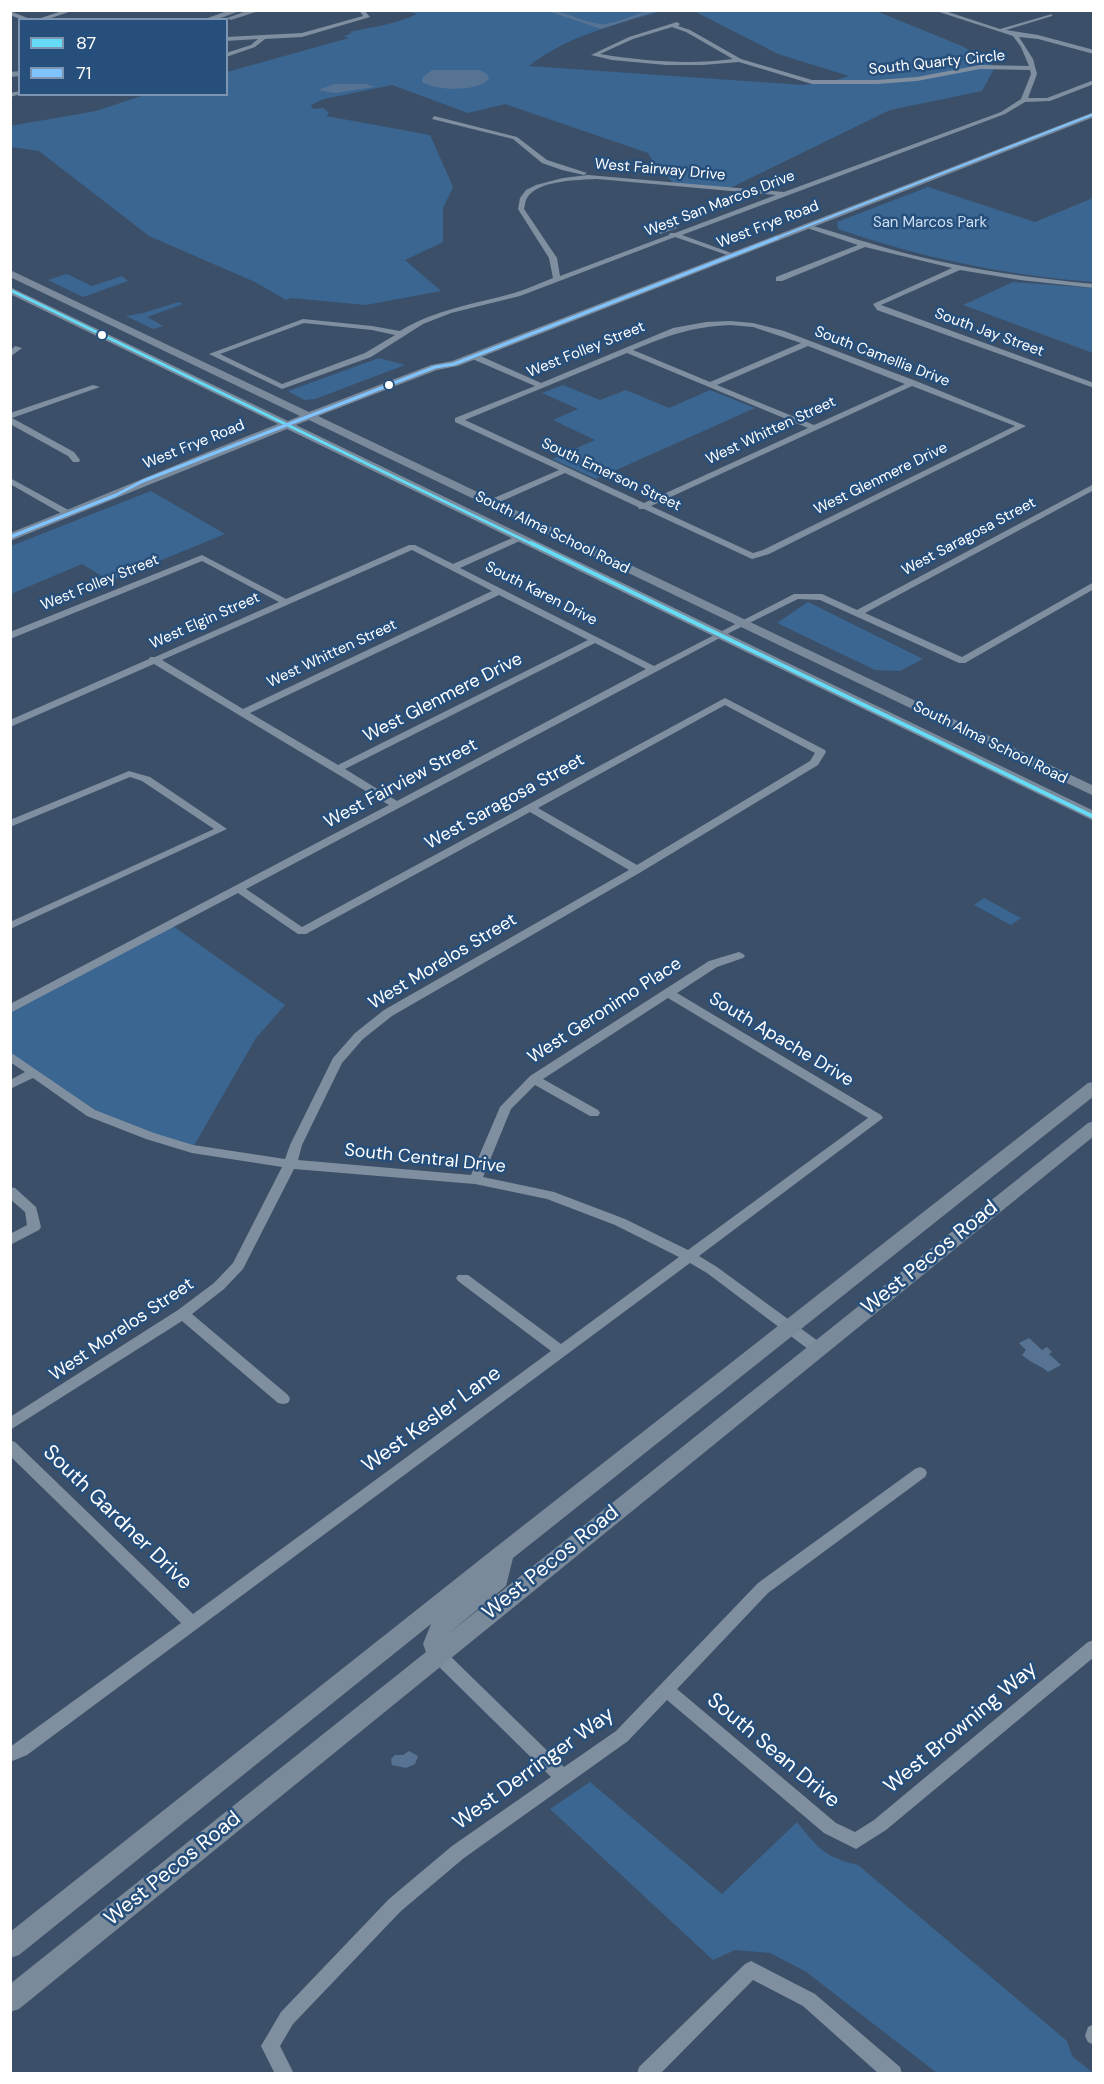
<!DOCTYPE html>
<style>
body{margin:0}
#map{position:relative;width:1104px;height:2084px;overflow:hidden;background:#3b5068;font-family:"DM Sans",sans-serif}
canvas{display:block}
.frame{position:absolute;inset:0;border:12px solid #fff;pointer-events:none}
.legend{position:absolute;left:18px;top:18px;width:210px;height:78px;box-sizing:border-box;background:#274f7c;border:2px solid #7d95b0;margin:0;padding:8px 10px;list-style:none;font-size:18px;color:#fff}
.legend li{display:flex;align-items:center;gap:12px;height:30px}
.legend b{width:30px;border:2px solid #7d95b0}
</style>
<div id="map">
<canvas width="1104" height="2084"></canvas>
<div class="frame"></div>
<ul class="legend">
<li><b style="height:8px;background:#66dbf5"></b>87</li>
<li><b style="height:8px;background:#80c4ff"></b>71</li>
</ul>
</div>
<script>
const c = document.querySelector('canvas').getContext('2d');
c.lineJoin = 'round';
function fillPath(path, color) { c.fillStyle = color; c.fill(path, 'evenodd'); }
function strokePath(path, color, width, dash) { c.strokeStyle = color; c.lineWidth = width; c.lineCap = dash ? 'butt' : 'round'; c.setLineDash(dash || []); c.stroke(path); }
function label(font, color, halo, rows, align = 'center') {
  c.font = font + ' "DM Sans",sans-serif'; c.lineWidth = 5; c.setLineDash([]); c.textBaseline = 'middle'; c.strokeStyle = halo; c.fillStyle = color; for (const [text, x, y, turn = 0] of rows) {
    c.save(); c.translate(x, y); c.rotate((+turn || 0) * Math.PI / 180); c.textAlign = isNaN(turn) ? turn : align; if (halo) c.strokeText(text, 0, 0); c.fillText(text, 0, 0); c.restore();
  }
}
fillPath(new Path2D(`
 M407,11H662C617,24 567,36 529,66L803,85L830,82L849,76L778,54L694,11H876L962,46L995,67L982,91L890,110L728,189L674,184L657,164L654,163L648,153L505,104L468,113L392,85L324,99L311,105L313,109L323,108L329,113L326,116L430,135L453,187L443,208V242L405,260L441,291L366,305L291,298L286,300L255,282L149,236L39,151L11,147L10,126L96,111L144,95L226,94L227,72L349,38L344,36L352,33L349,32C373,27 396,24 417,14Z
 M928,187L1035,222L1093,198V282C1005,275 922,258 838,229L837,222Z
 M67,274L92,286L122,276L128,281L83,297L48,280Z
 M1013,282L1093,288V353L963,305Z
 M179,302L183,304L147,317L163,326L153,329L126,316L143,313Z
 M379,358L405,365L315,399L304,400L288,391Z
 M563,385L600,400L626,390L669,408L710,390L755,408L596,479L552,459L595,440L553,420L578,409L542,393Z
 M151,491L225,534L110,581L82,564L11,594V546Z
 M808,602L923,659L900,671L875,670L777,623Z
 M984,898L1021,918L1011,925L974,905Z
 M170,924L285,1005L256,1038L192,1149L91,1113L11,1056V1009Z
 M590,1782L722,1894L797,1822C818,1848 824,1857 858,1865L1067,2041L1072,2056L1093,2073H937L805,1971L770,1953L735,1950L713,1960L550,1809Z`), '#3b6692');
fillPath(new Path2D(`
 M432,70H479L487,74L489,79C479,92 435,91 422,82L423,77Z
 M334,84H366L375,87L335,93L318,90Z
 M1029,1338L1042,1350L1047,1347L1052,1352L1049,1354L1061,1365L1048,1372C1039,1364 1032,1364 1022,1355L1026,1350L1019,1343Z
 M409,1751L418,1756L415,1764L406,1768L392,1765L391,1759L395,1755H403Z`), '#577393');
fillPath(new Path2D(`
 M545,10C565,10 581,22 600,24C614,26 640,10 659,10L601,29Z`), '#577393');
fillPath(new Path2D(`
 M65,10H75L45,20H35Z
 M359,10H364L370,17L302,37L265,39L255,47L226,57V53L251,45L258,39L226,41V37L302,33L363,16Z
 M933,10H942L1000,29L1052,14V16L1006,30L1038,35L1094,50V54L1038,39L1019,37L1033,59L1037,74L1028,98H1047L1094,80V84L1050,101L1025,102L1005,114L682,235L734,254V256H730L675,237L520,296L451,313L423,324L371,357L282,389L209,354L303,319L372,326L400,331C436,309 475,304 514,293C527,289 540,283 553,278L549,258L518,209L520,198L526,190L536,185L563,178L588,175L784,192L1001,112L1021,99L1031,74L1030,70L980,69L917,81L877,84H812L739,62L703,65H666L612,60L591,55L629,37L677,22L680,24L678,26L690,30L741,59L812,80H877L917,77L980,65L1029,66L1021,47L1013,36ZM672,27L686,32L733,59C689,65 644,61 600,54L633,39ZM597,179L776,195L675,233H670L669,235L560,276L557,258L524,209C525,206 525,202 526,200C534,180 579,180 597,179ZM304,323L372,330L395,335L365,353L282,384L220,354Z
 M10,11L30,19V20H22L10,15Z
 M20,91L21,94L10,97V93Z
 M434,116L517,137L547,160L587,173L584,175L562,170L542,163L513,139L432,119Z
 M657,221L671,223L677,228L660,234L645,228ZM658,225L669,227L660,230L654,228Z
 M806,224C842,234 876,246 912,255C972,270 1032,278 1094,284V288L1020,280L960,270L881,305L1094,383V388L877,310L873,304L952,268L865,247L782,281H776V277L858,245L804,227L803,226Z
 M730,321L753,323L784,331L916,381L1026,426L769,554L752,559L644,509H639L638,507L565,473L493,505H487V501L559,470L455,422V418L535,386L470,358V354H476L541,383L673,328L706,322ZM730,325L753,327L801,343L710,382L633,350C670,335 690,327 730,325ZM808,346L905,384L814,425L717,385ZM627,353L808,428L644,503L465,420ZM912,386L1015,426L763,550L753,553L651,506Z
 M15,346L22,348L10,357V351Z
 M93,385L100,387L12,418L74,452L80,460L79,462H73L68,456L10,424V413Z
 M10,478L72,512L73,514L66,516L10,484Z
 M1094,484V490L865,613L962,657L1094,582V589L965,663H959L820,600L798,599L733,631L246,889L302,927L725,698L825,750L826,752L818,765L641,872L392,1016L363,1039L342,1063L302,1145L298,1160L471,1175L500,1107L530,1076L709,961L739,952L743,954L745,956L743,958L717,967L677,993L881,1115L883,1118L699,1256L717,1267L822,1344L824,1348L822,1352L817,1353L812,1352L707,1273L690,1263L27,1755L10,1762V1747L181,1623L10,1456V1440L15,1442L193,1614L551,1351L458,1281L456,1278L458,1275H468L561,1344L679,1257L615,1225L547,1199L475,1184L294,1169L243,1269L224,1289L192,1314L288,1395L290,1399L288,1403L283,1404L278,1403L182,1321L10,1430V1417L178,1310L214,1283L233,1263L282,1167L192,1153L146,1139L87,1116L33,1078L10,1089V1080L25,1072L10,1062V1052L95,1110L154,1133L193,1145L285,1159L290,1145L333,1058L355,1033L384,1010L629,870L530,812L306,934H298L238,893L10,1013V1004L389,805L154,664L10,727V720L149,659L150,657H155L279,602L202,561L10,639V632L202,555L286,599L409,545H415L453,564L519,535L523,538L522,540L460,568L654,666L794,594H822L857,610ZM412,550L492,591L243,709L162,660ZM499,595L588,640L338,765L250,713ZM595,643L646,669L397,801L345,769ZM725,705L815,753L810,761L637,865L538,808ZM668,998L868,1118L688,1250L625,1219L554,1192L483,1177L511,1109L535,1085L590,1116H598L600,1113L598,1110L543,1079Z
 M129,771L150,777L227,829L10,929V922L214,829L142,781L130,777L10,827V820Z
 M10,1187L15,1188L36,1207L41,1227L39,1230L10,1245V1234L27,1225L25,1212L10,1199Z
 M920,1467L925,1469L927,1473L925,1477L768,1593L677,1689L836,1823L855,1832L874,1820L1088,1642L1094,1640V1657L886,1830L856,1849L824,1833L667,1700L628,1741L464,1858L401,1911L293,2024L280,2046L294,2074H275L261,2046L281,2012L389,1899L452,1846L551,1777L432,1660L430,1655L432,1650L438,1648L444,1650L564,1767L616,1731L758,1583L915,1469Z
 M751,1961L815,1994L900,2067L902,2074H879L803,2006L753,1980L660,2074H637L639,2067L745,1964Z
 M1094,2024V2045L1088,2042L1085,2036L1088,2027Z`), '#7f8f9f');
fillPath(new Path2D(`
 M230,10H243L215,20H202Z
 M249,10H262L231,20L227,18Z
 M20,71V76L10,77V72Z
 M1094,112V117L458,366L437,370L318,416L1094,786V796L309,420L296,425L1094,811V821L287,429L10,541V533C100,497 188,459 278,424L10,294V287L288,421L300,416L10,277V270L309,412L431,365L452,361Z
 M1094,1082V1096L513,1558L506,1586L448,1634L1088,1123L1094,1121V1136L19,2009L10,2012V1984L426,1652L423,1644L431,1624L19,1955L10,1958V1932L496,1547L1088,1083Z`), '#7b8a9b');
strokePath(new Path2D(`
 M10,290L534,545`), '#66dbf5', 3);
strokePath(new Path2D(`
 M531,543L1094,817`), '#66dbf5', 4);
strokePath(new Path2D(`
 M774,239L1094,114`), '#80c4ff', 2);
strokePath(new Path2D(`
 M10,537L116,495L143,481L435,367L454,364L777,238`), '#80c4ff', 3);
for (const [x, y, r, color] of [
 [102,335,5,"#fff"],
 [389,385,5,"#fff"]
]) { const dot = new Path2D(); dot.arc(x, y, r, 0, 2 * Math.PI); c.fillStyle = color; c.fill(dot); strokePath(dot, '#274f7c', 2); }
label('15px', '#fff', '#274f7c', [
 ["South Quarty Circle",937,63,-6],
 ["West Fairway Drive",660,170,5],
 ["West San Marcos Drive",720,204,-21],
 ["West Frye Road",768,225,-21],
 ["South Jay Street",989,333,20],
 ["West Folley Street",586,350,-22],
 ["South Camellia Drive",882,357,21],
 ["West Whitten Street",771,431,-25],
 ["West Frye Road",194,445,-22],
 ["South Emerson Street",611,475,25],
 ["West Glenmere Drive",881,479,-26],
 ["South Alma School Road",552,533,26],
 ["West Saragosa Street",969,537,-28],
 ["West Folley Street",100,583,-22],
 ["South Karen Drive",541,594,27],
 ["West Elgin Street",205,621,-24],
 ["West Whitten Street",332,654,-25],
 ["South Alma School Road",990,743,26]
]);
label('15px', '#cee1f4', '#274f7c', [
 ["San Marcos Park",930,223]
]);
label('18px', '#fff', '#274f7c', [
 ["West Glenmere Drive",443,698,-27],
 ["West Fairview Street",401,784,-28],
 ["West Saragosa Street",505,802,-29],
 ["West Morelos Street",443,962,-31],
 ["West Geronimo Place",605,1011,-33],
 ["South Apache Drive",781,1040,31],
 ["South Central Drive",425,1159,6],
 ["West Morelos Street",122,1330,-34]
]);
label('21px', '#fff', '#274f7c', [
 ["West Pecos Road",930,1258,-39],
 ["West Kesler Lane",432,1420,-36],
 ["South Gardner Drive",117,1518,44],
 ["West Pecos Road",551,1563,-39],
 ["West Browning Way",961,1728,-40],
 ["South Sean Drive",773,1751,40],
 ["West Derringer Way",534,1769,-36],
 ["West Pecos Road",173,1869,-39]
]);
</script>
